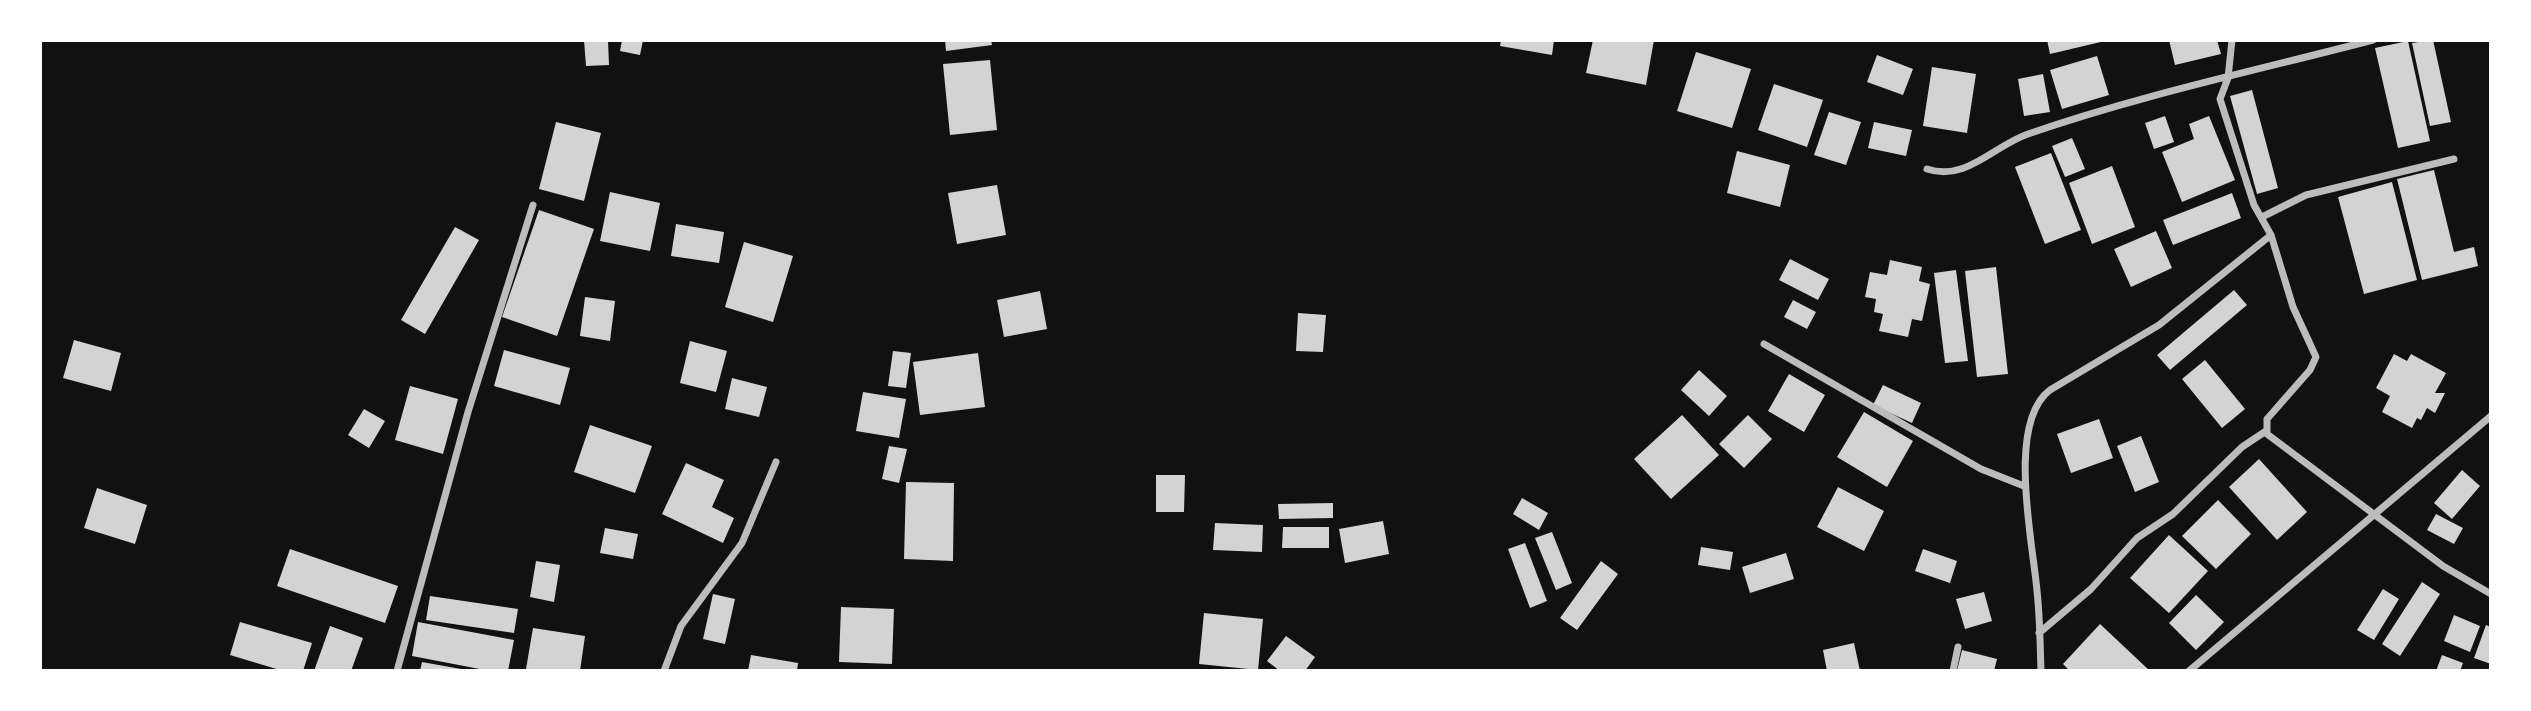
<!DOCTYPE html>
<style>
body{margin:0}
#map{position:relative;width:2531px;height:711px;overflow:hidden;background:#111;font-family:Barlow,sans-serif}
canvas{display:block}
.frame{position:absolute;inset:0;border:42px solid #fff;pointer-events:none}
</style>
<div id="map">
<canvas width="2531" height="711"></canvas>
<div class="frame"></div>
</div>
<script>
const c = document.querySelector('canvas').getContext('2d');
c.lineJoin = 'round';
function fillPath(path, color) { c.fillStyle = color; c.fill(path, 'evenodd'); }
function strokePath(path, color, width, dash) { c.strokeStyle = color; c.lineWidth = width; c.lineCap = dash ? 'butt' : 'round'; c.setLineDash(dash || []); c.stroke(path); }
fillPath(new Path2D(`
 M584,40H608L609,65L586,66Z
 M622,40H643L640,55L620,51Z
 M945,40H991L992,45L946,51Z
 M1501,40H1554L1552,55L1500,46Z
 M1593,40H1654L1646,85L1586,73Z
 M2047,40H2105V41L2050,54Z
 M2169,40H2217L2221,54L2175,65Z
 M2433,40L2451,122L2430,126L2412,43Z
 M2408,41L2430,141L2398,148L2375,48Z
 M1696,52L1751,69L1732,128L1677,111Z
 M1877,55L1913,69L1903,95L1867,82Z
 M2097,56L2109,95L2062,109L2050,70Z
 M990,60L997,130L950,135L943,64Z
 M1932,67L1976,74L1967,133L1923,126Z
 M2043,74L2050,112L2024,116L2018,79Z
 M1774,84L1823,100L1807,147L1758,130Z
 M2252,90L2278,188L2257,194L2230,96Z
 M1829,112L1861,122L1846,165L1814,155Z
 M2165,116L2174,142L2154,149L2145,123Z
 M2209,116L2235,180L2182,202L2162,152L2194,139L2189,124Z
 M556,122L601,133L584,201L539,189Z
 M1874,122L1912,130L1906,156L1868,148Z
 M2072,138L2085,169L2065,177L2052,146Z
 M1737,151L1790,165L1780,207L1727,193Z
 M2051,153L2081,230L2045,244L2015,167Z
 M2112,166L2135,227L2092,244L2069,183Z
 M2434,170L2454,252L2474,247L2478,266L2422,280L2397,179Z
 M2392,182L2417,280L2364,294L2338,197Z
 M997,185L1006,235L957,244L948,193Z
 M610,192L660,203L650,251L600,241Z
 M2232,193L2241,218L2173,245L2163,220Z
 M539,210L594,229L557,336L502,317Z
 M676,224L724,232L719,263L671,256Z
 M455,227L479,240L425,334L401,320Z
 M2156,231L2172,268L2131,287L2114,249Z
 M744,242L793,256L773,322L725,307Z
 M1790,259L1829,279L1818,300L1779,280Z
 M1890,260L1922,267L1919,281L1930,284L1922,321L1912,319L1908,337L1879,331L1883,314L1874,312L1876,299L1865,297L1870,272L1887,275Z
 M1996,267L2008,374L1977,377L1965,271Z
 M1956,270L1968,361L1945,363L1934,273Z
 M2234,290L2247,305L2170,370L2157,355Z
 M1040,291L1047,329L1004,337L997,300Z
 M585,297L615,301L610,341L580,336Z
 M1793,300L1816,312L1807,329L1784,317Z
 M1298,313L1326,315L1323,352L1296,351Z
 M74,340L121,353L111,391L63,378Z
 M690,341L727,351L716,392L680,383Z
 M504,350L570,368L560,405L494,386Z
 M893,351L911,353L906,388L888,386Z
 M978,353L985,407L920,415L913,362Z
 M2394,354L2407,361L2411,354L2446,373L2435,393H2445L2435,413L2427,408L2421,420L2417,418L2412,428L2382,412L2390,396L2376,388Z
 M2205,360L2245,409L2222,428L2182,379Z
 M1699,370L1727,396L1709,416L1681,390Z
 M1789,374L1825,395L1804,432L1768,411Z
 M732,378L767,387L759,417L725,409Z
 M1883,385L1921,403L1912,423L1873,405Z
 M410,386L458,399L443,454L395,440Z
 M863,392L906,399L899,438L856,431Z
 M364,409L385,421L369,448L348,435Z
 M1864,412L1913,441L1887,487L1837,457Z
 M1682,415L1719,455L1671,499L1634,459Z
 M1748,415L1772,439L1744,468L1719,444Z
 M2099,419L2113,458L2071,473L2057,434Z
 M590,425L652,446L635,493L574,472Z
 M2141,436L2159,482L2135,492L2117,446Z
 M889,446L907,449L899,483L882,479Z
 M2259,459L2307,512L2277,540L2229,487Z
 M686,463L724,480L712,507L734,518L723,543L662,514Z
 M2462,470L2480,486L2452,519L2434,503Z
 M1156,475H1185L1184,512H1156Z
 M906,482L954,483L953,561L904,559Z
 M1838,487L1884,511L1864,551L1817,527Z
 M97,488L147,505L135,544L84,528Z
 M1522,498L1548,513L1539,530L1513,514Z
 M2218,500L2251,534L2216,569L2182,536Z
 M1333,503V518L1279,519L1278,504Z
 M2436,514L2463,528L2454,544L2427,530Z
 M1383,521L1389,554L1345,563L1339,529Z
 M1215,523L1263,525L1262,552L1213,550Z
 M1283,527H1329V548H1282Z
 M605,528L638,534L633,559L600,553Z
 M1552,532L1572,583L1556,590L1535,538Z
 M2169,535L2208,571L2169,613L2130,578Z
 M1525,543L1547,601L1530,608L1508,549Z
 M1701,547L1733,552L1730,570L1698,565Z
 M290,549L398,586L385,623L277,586Z
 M1923,549L1957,561L1950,583L1915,571Z
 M1786,553L1794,579L1750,593L1742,567Z
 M536,561L560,565L554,602L530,597Z
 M1601,561L1618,574L1577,630L1560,618Z
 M2422,582L2440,594L2400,656L2382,644Z
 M2383,589L2399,599L2374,640L2357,630Z
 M1984,592L1992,621L1965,629L1956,599Z
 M713,594L735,599L725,644L703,639Z
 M2196,595L2224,622L2196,650L2169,623Z
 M430,596L518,609L514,633L426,620Z
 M841,607L894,609L892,664L839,662Z
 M1204,613L1263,619L1258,670L1199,664Z
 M2454,615L2480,626L2470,652L2444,641Z
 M240,622L312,643L303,671H283L230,655Z
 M418,622L514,640L508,671H490L412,656Z
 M2100,624L2150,671H2070L2063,664Z
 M2486,625L2491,627V664L2474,658Z
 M330,626L363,638L351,671H314Z
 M533,628L585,636L580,671L526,669Z
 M1286,636L1315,657L1305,671H1280L1267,661Z
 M1854,643L1860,671H1827L1823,650Z
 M1962,650L1997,659L1994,671H1957Z
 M751,655L798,663L797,671H748Z
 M2442,655L2463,663L2460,671H2436Z
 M422,662L461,669V671H420Z`), '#d3d3d3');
strokePath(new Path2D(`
 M2232,40L2228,78L2220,99L2254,205L2271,235L2293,307L2316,357L2310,370L2267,419V434L2443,566L2491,594
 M1927,169C1966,182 1993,146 2028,134C2141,95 2258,70 2373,40
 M2262,217L2306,195L2454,159
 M1764,344L1981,469L2024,486
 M2039,633L2091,589L2137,538L2173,514L2242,447L2266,431
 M397,671L468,412L533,205
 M664,671L681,626L742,543L776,462
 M1953,671L1958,647
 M2041,671C2040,644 2040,617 2037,591C2033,543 2006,423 2050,390L2159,325L2271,235
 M2189,671L2491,416`), '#bcbcbc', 7);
</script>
